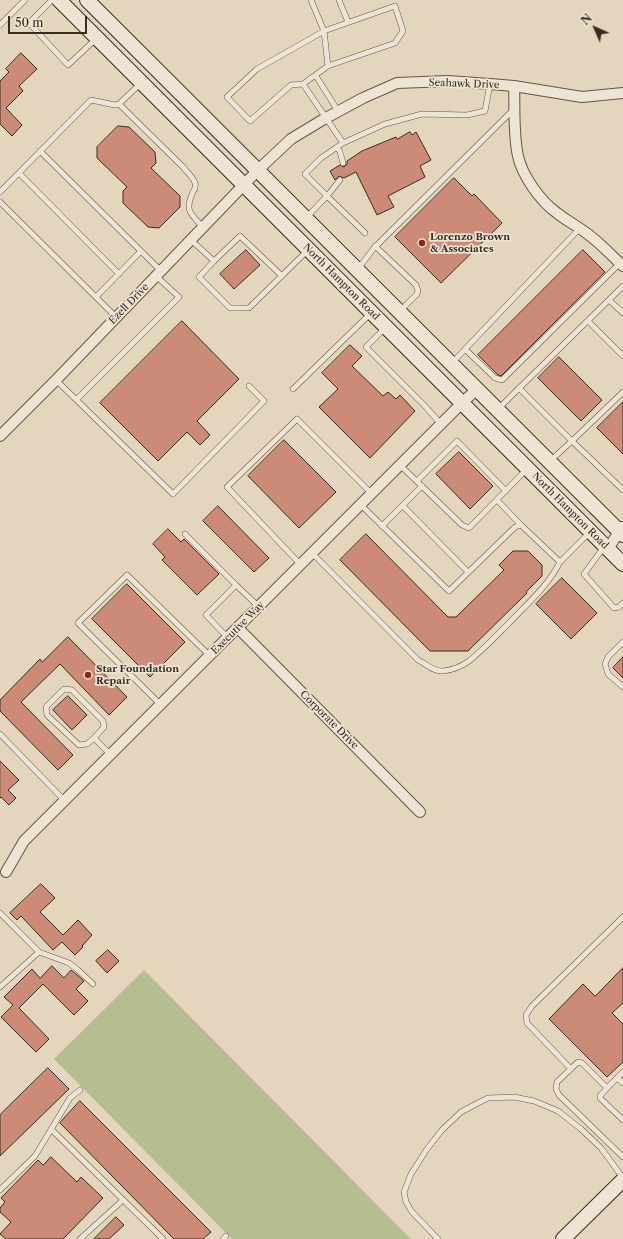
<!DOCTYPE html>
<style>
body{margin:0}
#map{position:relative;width:623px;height:1239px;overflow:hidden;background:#e4d6bd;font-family:"Libre Caslon Text",serif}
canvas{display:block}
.north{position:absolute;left:575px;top:8px;width:40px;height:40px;-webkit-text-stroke:3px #ede4d4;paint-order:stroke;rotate:315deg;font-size:11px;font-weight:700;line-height:16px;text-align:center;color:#372c20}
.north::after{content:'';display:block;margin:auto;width:14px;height:18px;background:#372c20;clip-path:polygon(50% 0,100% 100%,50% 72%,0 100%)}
.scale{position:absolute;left:8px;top:16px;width:79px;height:18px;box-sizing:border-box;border:2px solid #372c20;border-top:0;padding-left:5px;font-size:12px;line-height:14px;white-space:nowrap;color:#372c20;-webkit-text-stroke:3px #ede4d4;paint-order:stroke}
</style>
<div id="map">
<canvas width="623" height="1239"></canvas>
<div class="north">N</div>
<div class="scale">50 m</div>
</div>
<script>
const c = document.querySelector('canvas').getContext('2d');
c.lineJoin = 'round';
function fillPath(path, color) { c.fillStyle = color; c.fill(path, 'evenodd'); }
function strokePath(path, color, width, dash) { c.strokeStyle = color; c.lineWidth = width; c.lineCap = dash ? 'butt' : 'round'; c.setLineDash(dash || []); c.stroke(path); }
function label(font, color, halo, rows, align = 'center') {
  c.font = font + ' "Libre Caslon Text",serif'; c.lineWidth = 3.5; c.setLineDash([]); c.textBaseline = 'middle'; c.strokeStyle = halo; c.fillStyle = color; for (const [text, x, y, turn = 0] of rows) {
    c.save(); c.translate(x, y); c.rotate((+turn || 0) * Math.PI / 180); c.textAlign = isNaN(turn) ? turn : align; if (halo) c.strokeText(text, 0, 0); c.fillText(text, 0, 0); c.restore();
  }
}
fillPath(new Path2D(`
 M144,970L411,1239H232L54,1059Z`), '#b4be91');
const building = new Path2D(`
 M21,53L37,69L19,86L23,91L6,108L22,125L12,136L0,124V81L9,72L6,69Z
 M118,126L129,127L155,152L156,163L151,168L180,196V207L159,228L148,227L123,203V191L127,187L97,158V147Z
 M410,132L412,135L416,132L431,160L420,166L425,177L388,196L394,207L377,215L356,172L344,178L339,176L335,180L330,171L340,165L344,167L347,164V161L362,151L396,137L397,139Z
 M454,178L472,196L474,194L502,223L441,283L395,237Z
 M246,250L260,265L234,289L220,274Z
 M583,250L605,272L501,376L498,375L478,355Z
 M182,321L239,379L197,421L210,435L200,445L187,432L158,461L100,403Z
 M350,345L362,356L352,366L383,396L388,392L396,399L400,395L415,411L370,458L319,407L338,389L322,373Z
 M559,357L602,400L581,421L538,378Z
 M623,402V454L597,428Z
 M284,440L336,492L299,528L248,476Z
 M459,452L493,486L470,509L436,474Z
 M218,506L269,558L254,572L203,521Z
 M168,529L181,542L184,539L219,574L197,595L162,560L165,557L153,544Z
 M366,534L448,617H456L504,570L499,565L513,551H528L542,565V576L526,592L527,593L468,651H430L340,560Z
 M562,578L597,613L571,639L536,604Z
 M127,584L185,642L150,677L92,619Z
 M68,637L127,697L109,715L60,664L21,702L73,755L58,770L0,711V700L40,659L42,662Z
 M623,657V678L613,668Z
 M68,696L87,715L72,730L53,710Z
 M0,761L19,780L8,790L16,798L9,805L1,797L0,798Z
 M41,884L55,898L40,912L63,935L78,920L92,935L82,946L83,947L75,955L62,942L53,950L21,916L17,920L10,913Z
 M108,950L119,961L107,973L96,961Z
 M52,966L64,978L71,970L84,981L76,989L88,1001L74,1015L43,984L19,1008L49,1039L36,1052L1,1017L13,1005L4,997L32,969L40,978Z
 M623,968V1003L612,1013L623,1024V1062L607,1077L549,1019L583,984L595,996Z
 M48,1068L69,1089L0,1156V1115Z
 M80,1101L211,1232L203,1239H174L60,1123Z
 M51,1157L77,1182L81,1177L103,1198L63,1239H6L0,1234L11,1222L0,1212V1208L5,1202L1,1198L38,1160L43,1165Z
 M116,1217L124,1225L109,1239H94Z`);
fillPath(building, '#cb8b78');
strokePath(building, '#372c20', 1);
const service = new Path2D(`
 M52,0L29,23L68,65L97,38
 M311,0L324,31L395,6L403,31L395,43L328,66L324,31L257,69L227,97L250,121L291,85L303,84L328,66
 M339,0L348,22
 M0,25L25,0
 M316,76L338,111
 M303,84L343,143L321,158L305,174L327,196L306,218
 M119,104L183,167C187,172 193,177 195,183C196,186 195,189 193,192C184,211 191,214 203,227
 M343,143L385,124L422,114L467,115L485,111L490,84
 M337,147L340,152L343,163
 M40,151L161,271
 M19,173L119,274
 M340,180L327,196L365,233
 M0,192L91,100L115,105L119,104L141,83
 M0,202L116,317
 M191,240L214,261L199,277L230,308H249L308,250
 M375,246L416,285L418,291L417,294L400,311
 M214,261L240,236L282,276
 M358,269L374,248L514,109
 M96,297L141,251
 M609,300L623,313
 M588,321L623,356
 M385,328L366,347L423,404L441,424
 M465,349L495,378L502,380L620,263
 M452,363L580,228
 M56,380L173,494L264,401L249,386
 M519,388L572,441L550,461
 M293,389L371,313
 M623,392L572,441L623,490
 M77,399L179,297L156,276
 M498,409L623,286
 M400,465L462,525L469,528L527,469
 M417,481L457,441L506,491
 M497,500L521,525
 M361,505L449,591L515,527L521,525L560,562L590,532
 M403,506L468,572
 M382,526L422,486
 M185,534L236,585
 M604,547L584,574L614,608L619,607L623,603
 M312,553L418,660C426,664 434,672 443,671C452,670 462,666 469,661C483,650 496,636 509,623C527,604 548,586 560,562
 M301,565L227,487L297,419L372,494
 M228,638L206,615L236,585L259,607
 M623,642L608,657L605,664L608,674L623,687
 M161,705L78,623L127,575L210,656
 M0,734L65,801
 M94,738L87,744L79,745L47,715L46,707L64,689L72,690L103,721L104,727L94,738L111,755
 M0,913L39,952L69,963L78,970L93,984
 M0,987L39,952
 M571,1069L527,1023L526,1015L532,1006L623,917
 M623,1072L607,1088L582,1063L578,1062L557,1082L556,1089L559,1095L623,1157
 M617,1078L623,1083
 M607,1088L600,1096V1098L623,1120
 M51,1129L163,1239
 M0,1190L35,1156L70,1098L80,1090
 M80,1239L123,1200
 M223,1239L226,1236
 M438,1239L412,1212L406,1202L404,1192L411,1174L427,1149L442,1130L461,1112L478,1103L488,1098L514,1097L534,1101L558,1111L581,1129L601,1148L623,1178`);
const minor = new Path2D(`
 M514,86C515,109 513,133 518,156C522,175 540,201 557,213C567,221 579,227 589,235C601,244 612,256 623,266
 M0,436L56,380L258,170L291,139L324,119L363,98L397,83L448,81L490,84L514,86L582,97L623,93
 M608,549L622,527
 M238,628L420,812
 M6,872L24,841L462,403L477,389`);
const secondary = new Path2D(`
 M59,0L623,564
 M87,0L623,535
 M563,1239L623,1180`);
strokePath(service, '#625647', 6);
strokePath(minor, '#625647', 12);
strokePath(secondary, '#372c20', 16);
strokePath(service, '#ede4d4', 5);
strokePath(minor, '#ede4d4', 10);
strokePath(secondary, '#ede4d4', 14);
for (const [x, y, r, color] of [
 [422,243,4,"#8f2418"],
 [88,675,4,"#8f2418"]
]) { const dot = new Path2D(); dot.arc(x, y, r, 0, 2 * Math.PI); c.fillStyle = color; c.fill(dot); strokePath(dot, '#ede4d4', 1.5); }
label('10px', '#372c20', '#ede4d4', [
 ["Seahawk Drive",464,84,2],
 ["North Hampton Road",341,282,45],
 ["Ezell Drive",129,304,-46],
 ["North Hampton Road",570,511,45],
 ["Executive Way",238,628,-45],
 ["Corporate Drive",329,720,45]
]);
label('bold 10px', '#372c20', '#ede4d4', [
 ["Lorenzo Brown",430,237],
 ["& Associates",430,249],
 ["Star Foundation",96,669],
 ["Repair",96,681]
], 'left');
</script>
